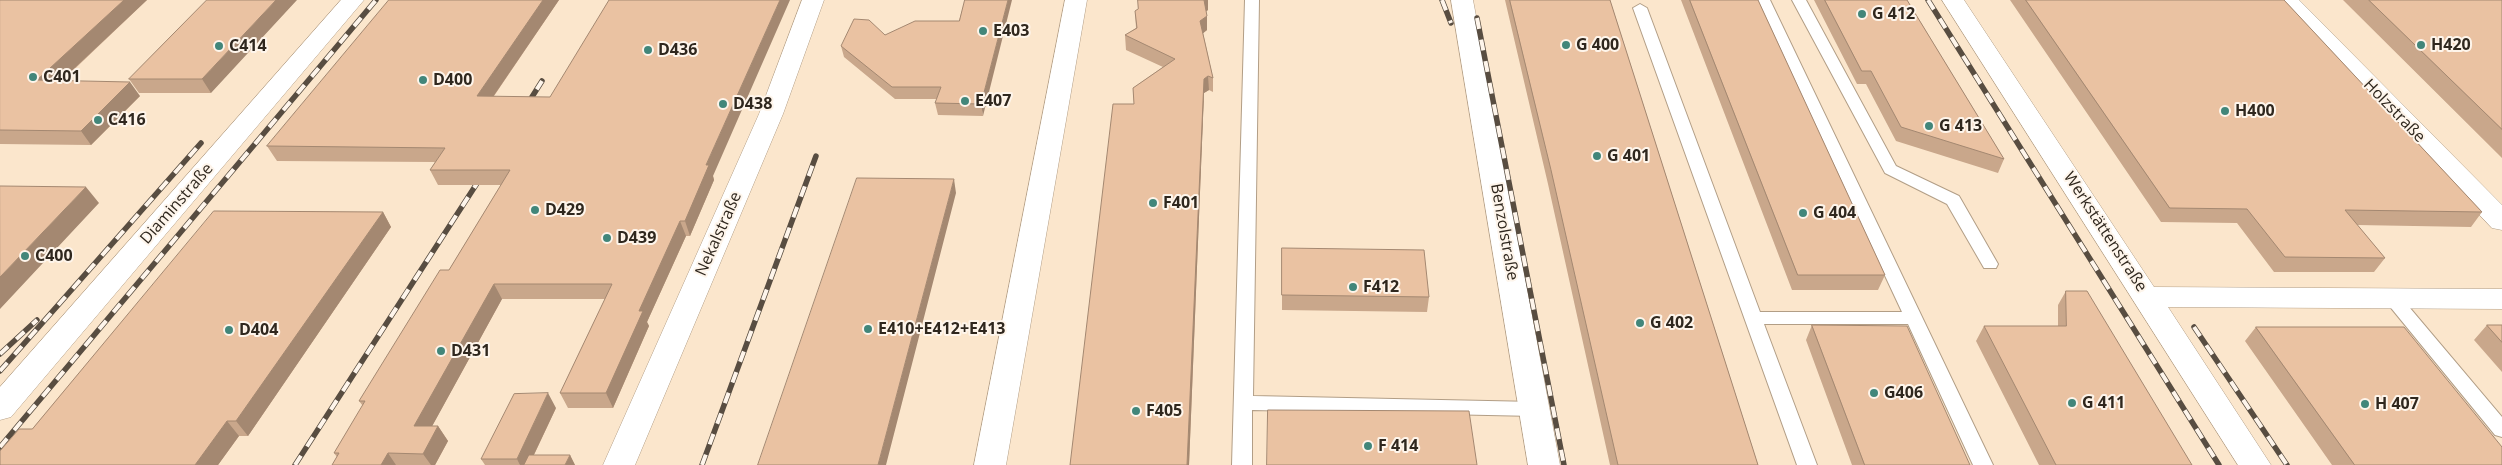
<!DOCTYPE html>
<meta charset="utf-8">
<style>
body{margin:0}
canvas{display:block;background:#fbe6cc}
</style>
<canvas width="2502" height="465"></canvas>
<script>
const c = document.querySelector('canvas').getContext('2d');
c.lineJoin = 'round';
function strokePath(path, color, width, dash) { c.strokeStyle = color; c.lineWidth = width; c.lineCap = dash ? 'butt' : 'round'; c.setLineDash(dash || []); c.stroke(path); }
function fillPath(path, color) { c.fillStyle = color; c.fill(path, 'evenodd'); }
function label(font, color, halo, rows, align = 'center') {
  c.font = font + ' "Open Sans",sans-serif'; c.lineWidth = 4; c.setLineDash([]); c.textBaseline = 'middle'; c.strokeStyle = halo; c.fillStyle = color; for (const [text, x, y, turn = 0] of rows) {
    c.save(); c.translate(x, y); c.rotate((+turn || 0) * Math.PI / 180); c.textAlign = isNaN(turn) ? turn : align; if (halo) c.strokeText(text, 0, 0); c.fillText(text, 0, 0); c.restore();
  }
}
const lane = new Path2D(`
 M1245,0H1259L1253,396L1535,402L1542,404L1544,409L1542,414L1535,416L1252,410V465H1232Z
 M1756,0H1770L1993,465H1973L1908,324H1764L1817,465H1797L1633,8L1640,4L1647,8L1760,312H1902Z
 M1792,0H1806L1896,166L1959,196L1998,264L1996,268H1984L1947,204L1885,173Z
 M2393,293L2399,295L2502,417V437L2495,435L2387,303L2384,299L2387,295Z`);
const street = new Path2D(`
 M341,0H364L11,417L0,420V387Z
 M802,0H824L783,114L635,465H603L759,114Z
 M1065,0H1087L1006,465H974Z
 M1451,0H1473L1560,465H1528Z
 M1942,0H1964L2154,287L2502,289V309L2168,307L2271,465H2238Z
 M2275,0H2299L2502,205V230L2492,228Z`);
strokePath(lane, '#b29e86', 2);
strokePath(street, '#b29e86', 1);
fillPath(lane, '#fff');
fillPath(street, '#fff');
const rail = new Path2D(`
 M1442,0L1451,23
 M1928,0L2219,465
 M1477,18L1564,465
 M525,108L542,81
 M2194,327L2287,465
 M0,354L37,320
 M0,371L201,143
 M0,447L376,0
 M295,465L483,174
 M702,465L816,156`);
strokePath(rail, '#584d41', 5.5);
strokePath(rail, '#fef5eb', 4, [11]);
fillPath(new Path2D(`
 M0,0H147L62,81L140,96L91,145L0,144Z
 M207,0L211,93H139L129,79Z
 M389,0H559L494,96L713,176L714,180L690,236H686L647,322L649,326L613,408H568L560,393L605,299H502L432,426H438L448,441L435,465H332L337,457L334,453L363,406L359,401L449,270L501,185H438L430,170L435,162L277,161L267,146Z
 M965,0L983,116L938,115L935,103L937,99H895L844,57L841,46L885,35L959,21Z
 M1505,0H1610L1758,465H1610L1548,184Z
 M1681,0H1758L1885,275L1878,290H1792Z
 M1814,0H1907L2004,159L1998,173L1896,141L1866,84H1857Z
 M2010,0H2284L2482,212L2471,227L2357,225L2385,258L2374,272H2274L2237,223L2161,222Z
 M2343,0H2502V158Z
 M1138,9L1208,10L1206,11L1207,30L1203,33L1213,78V92L1209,90L1204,93L1189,465H1070L1134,104L1133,88L1163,67L1126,50L1125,35L1136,28L1135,11Z
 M383,212L391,227L248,436H239L218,465H0L32,429Z
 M1282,248L1429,297L1427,312L1282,310Z
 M2066,291L2192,465H2039L1976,341L1984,326H2058V305Z
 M1812,325L1970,465H1852L1806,340Z
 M2487,325H2502V372L2474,340Z
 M2256,327L2502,465H2332L2245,341Z
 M556,408L534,455H570L575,465H485L481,459Z`), '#c9a78b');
fillPath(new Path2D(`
 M124,0H147L47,94L37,80Z
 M276,0H297L211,93L202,79Z
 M543,0H559L484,110L477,96Z
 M780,0H790L713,176L714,180L690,236L685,221L706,165Z
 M1008,0H1012L983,116L981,104Z
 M1204,0H1208V10L1204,13Z
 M1207,16V30L1201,35L1200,21Z
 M1208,76L1209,90L1204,93L1189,465H1187L1204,79Z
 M130,82L140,96L91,145L81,131Z
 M954,179L956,193L886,465H878Z
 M86,187L99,203L0,309V277Z
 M383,212L391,227L248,436L236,421Z
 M680,221L686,236L647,322L649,326L613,408L606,393L639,311Z
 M494,284L502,299L424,441L414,426Z
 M548,393L556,408L529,465H520L517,459Z
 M227,421L239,436L218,465H195Z
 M438,426L448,441L435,465H431L423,454Z
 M388,453L396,465H381Z
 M570,455L575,465H565Z`), '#a48871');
const building = new Path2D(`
 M0,0H124L37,80L130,82L81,131L0,130Z
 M207,0H276L202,79H129Z
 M389,0H543L477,96L550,97L609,0H780L706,165H709L685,221H680L639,311H643L606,393H560L612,284H494L414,426H438L423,454L388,453L381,465H332L339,453H334L365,401H359L440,270H449L510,170H430L445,148L267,146Z
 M965,0H1008L981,104L935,103L941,87H892L841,46L854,19L869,20L885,35L915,21H959Z
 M1138,0H1204L1207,16L1200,21L1213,78L1208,76L1204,79L1187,465H1070L1113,104H1134L1133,88L1175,59L1125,35L1137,28L1135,11L1138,9Z
 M1510,0H1610L1758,465H1618L1551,170Z
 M1690,0H1758L1885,275H1798Z
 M1825,0H1907L2004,159L1901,127L1871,71H1862Z
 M2026,0H2284L2482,212L2345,210L2385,258L2285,257L2247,209L2170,208Z
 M2369,0H2502V129Z
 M857,178L954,179L878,465H758Z
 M0,186L86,187L0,277Z
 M214,211L383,212L236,421H227L195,465H0V451L19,429H32Z
 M1282,248L1424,250L1429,297L1282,295Z
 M2066,291H2087L2192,465H2056L1984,326H2066Z
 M1812,325L1907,326L1970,465H1865Z
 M2487,325H2502V342Z
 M2256,327H2404L2502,447V465H2355Z
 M548,393L517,459H481L514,394Z
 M1268,410L1469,411L1477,465H1267Z
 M529,455H570L565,465H524Z`);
fillPath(building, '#eac2a2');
strokePath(building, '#a48871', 1);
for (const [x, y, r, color] of [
 [1862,14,5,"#42867a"],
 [983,31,5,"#42867a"],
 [1566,45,5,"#42867a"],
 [2421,45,5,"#42867a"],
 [219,46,5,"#42867a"],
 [648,50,5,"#42867a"],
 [33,77,5,"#42867a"],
 [423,80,5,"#42867a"],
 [965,101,5,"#42867a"],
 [723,104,5,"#42867a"],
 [2225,111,5,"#42867a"],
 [98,120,5,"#42867a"],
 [1929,126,5,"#42867a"],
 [1597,156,5,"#42867a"],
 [1153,203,5,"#42867a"],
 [535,210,5,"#42867a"],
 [1803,213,5,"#42867a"],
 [607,238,5,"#42867a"],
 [25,256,5,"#42867a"],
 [1353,287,5,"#42867a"],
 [1640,323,5,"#42867a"],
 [868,329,5,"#42867a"],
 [229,330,5,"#42867a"],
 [441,351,5,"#42867a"],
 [1874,393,5,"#42867a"],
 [2072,403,5,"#42867a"],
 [2365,404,5,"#42867a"],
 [1136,411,5,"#42867a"],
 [1368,446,5,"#42867a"]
]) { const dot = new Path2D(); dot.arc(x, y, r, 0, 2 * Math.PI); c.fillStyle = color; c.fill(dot); strokePath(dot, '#fef5eb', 2); }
label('bold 16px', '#2f271e', '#fef5eb', [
 ["G 412",1872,14],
 ["E403",993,31],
 ["G 400",1576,45],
 ["H420",2431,45],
 ["C414",229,46],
 ["D436",658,50],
 ["C401",43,77],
 ["D400",433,80],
 ["E407",975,101],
 ["D438",733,104],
 ["H400",2235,111],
 ["C416",108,120],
 ["G 413",1939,126],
 ["G 401",1607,156],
 ["F401",1163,203],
 ["D429",545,210],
 ["G 404",1813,213],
 ["D439",617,238],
 ["C400",35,256],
 ["F412",1363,287],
 ["G 402",1650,323],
 ["E410+E412+E413",878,329],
 ["D404",239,330],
 ["D431",451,351],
 ["G406",1884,393],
 ["G 411",2082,403],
 ["H 407",2375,404],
 ["F405",1146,411],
 ["F 414",1378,446]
], 'left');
label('16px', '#2f271e', '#fef5eb', [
 ["Holzstraße",2394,111,46],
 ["Diaminstraße",177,204,-49],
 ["Benzolstraße",1504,232,80],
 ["Werkstättenstraße",2105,232,57],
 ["Nekalstraße",719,234,-66]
]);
</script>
